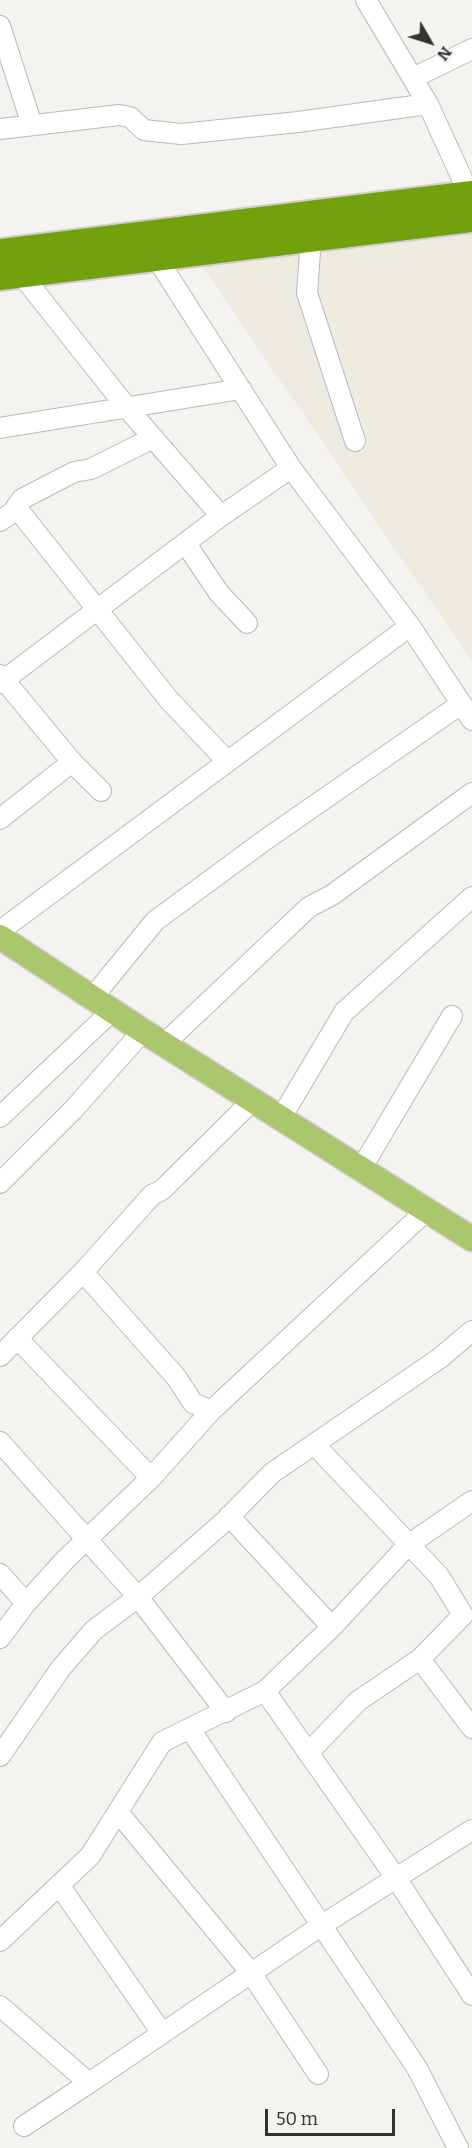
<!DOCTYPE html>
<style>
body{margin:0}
#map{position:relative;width:472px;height:2148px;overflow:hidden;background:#f4f3f0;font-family:Bitter,serif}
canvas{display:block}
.north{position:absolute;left:400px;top:12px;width:60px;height:60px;-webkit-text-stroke:4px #f4f3f0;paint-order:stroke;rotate:129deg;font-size:16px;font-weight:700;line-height:24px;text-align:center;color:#333332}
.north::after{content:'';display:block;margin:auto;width:21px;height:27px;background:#333332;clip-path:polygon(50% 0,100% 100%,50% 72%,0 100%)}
.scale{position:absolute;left:265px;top:2109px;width:130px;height:27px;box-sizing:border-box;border:3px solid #333332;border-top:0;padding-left:8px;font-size:18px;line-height:21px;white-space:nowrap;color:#333332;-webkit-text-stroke:4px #f4f3f0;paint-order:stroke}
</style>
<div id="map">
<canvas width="472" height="2148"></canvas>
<div class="north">N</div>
<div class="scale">50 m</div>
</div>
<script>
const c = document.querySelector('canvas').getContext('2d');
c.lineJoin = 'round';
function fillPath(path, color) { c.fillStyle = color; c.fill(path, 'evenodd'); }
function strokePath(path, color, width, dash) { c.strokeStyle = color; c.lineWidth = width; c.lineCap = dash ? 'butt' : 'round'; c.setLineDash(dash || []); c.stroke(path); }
fillPath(new Path2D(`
 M472,234V662L203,267Z`), '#eeebe0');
const minor = new Path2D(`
 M366,0L428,104L470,196
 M0,26L32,125
 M413,78L472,49
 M0,129L119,115L130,117L144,130L181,134L298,122L428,104
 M311,238L307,293L355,441
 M156,257L291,468L410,626L472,720
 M21,274L128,409L221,516
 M0,428L241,389
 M16,507L169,700L227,761
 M0,521L13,512L22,499L74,472L91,469L153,438
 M186,544L219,593L247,623
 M0,675L72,762L0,819
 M0,683L221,516L291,468
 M72,762L101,791
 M0,931L410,626
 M92,998L155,921L265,840L461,704
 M164,1044L309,907L332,895L472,793
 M0,1117L112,1011
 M281,1118L344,1012L472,897
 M361,1169L452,1016
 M0,1183L73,1110L143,1031
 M83,1272L176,1377L193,1403L211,1411
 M17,1338L151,1478
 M0,1356L83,1272L152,1195L162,1190L253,1100
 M0,1442L138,1597L226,1712
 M229,1516L332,1627
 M0,1574L26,1603
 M0,1638L26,1603L66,1559L151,1478L211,1411L427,1210
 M420,1659L472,1728
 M265,1691L396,1878L472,1995
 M190,1729L417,2068L458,2148
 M308,1753L358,1701L420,1659L463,1615L439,1576L314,1444
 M0,1756L61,1668L94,1630L138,1597L225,1521L272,1473L440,1358L472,1331
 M118,1812L251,1973L318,2074
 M59,1885L162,2033
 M0,1941L90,1856L162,1742L265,1691L332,1627L408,1545L472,1501
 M0,2006L89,2083L24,2126
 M89,2083L322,1925L472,1830`);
const major = new Path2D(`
 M0,937L143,1031L472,1239`);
const highway = new Path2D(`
 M0,253L472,195
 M0,276L472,218`);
strokePath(minor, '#bbbab7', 22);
strokePath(major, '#cecece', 27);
strokePath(highway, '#cecece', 32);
strokePath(minor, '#fff', 20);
strokePath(major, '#aac76e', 24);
strokePath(highway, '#72a10d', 28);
</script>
